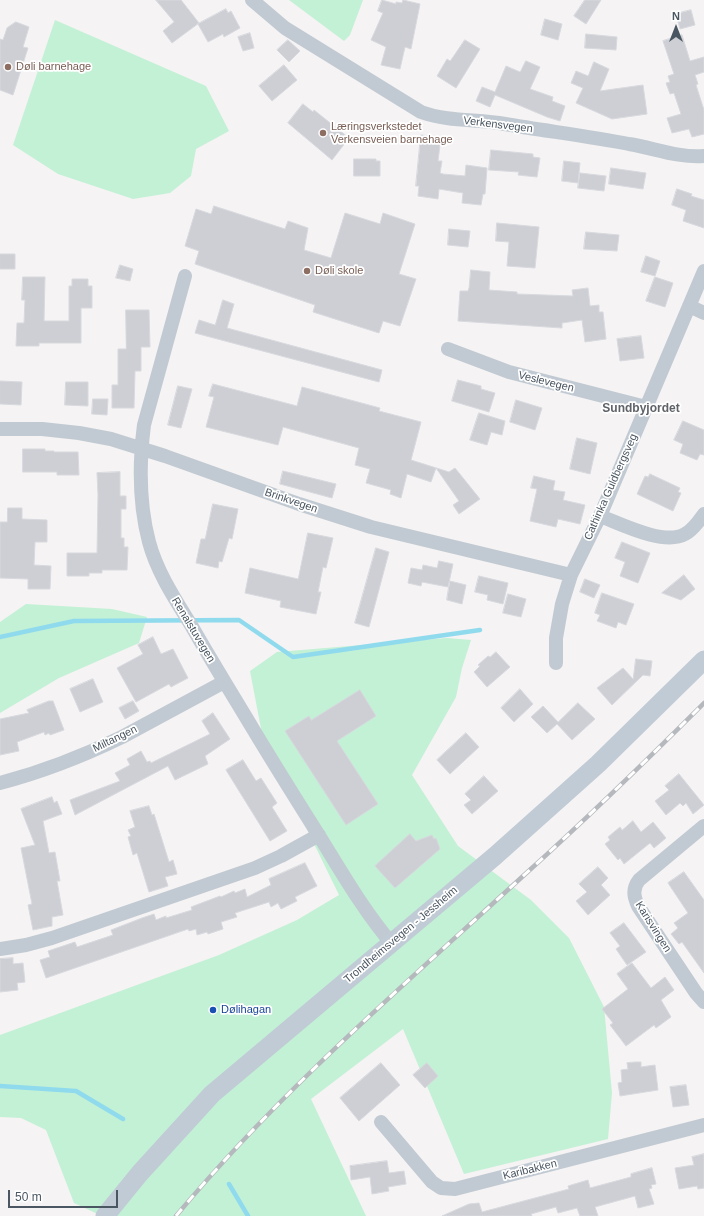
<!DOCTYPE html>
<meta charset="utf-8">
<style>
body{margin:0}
#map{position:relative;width:704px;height:1216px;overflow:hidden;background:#f5f3f3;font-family:Arial,sans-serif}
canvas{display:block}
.north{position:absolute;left:656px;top:8px;width:40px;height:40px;-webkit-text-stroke:3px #fff;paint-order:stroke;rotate:0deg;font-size:11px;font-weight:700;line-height:16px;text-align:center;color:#4a5661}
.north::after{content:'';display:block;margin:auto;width:14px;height:18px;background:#4a5661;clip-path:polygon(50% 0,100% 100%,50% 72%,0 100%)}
.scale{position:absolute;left:8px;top:1190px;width:110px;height:18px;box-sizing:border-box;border:2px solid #4a5661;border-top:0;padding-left:5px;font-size:12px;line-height:14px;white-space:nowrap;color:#4a5661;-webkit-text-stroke:3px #fff;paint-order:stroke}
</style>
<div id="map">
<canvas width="704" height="1216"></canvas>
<div class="north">N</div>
<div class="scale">50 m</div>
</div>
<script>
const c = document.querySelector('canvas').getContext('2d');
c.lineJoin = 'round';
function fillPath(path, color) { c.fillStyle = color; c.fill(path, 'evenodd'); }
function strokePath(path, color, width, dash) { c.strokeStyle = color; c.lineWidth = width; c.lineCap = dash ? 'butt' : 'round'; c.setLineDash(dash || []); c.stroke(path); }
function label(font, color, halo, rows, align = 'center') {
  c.font = font + ' Arial,sans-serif'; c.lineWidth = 3.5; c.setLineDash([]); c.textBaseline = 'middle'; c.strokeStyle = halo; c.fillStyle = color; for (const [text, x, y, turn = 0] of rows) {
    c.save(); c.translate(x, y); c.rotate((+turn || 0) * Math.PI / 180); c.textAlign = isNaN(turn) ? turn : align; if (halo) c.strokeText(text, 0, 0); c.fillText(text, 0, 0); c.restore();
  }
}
fillPath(new Path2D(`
 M289,0H363L350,35L344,41Z
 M55,20L206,86L229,131L196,149L191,176L170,193L133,199L58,174L13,145Z
 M26,604L112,609L147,617L139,643L59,678L0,713V622Z
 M447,638L471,640L462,668L456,697L412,775L458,846L531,900L569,938L604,1007L612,1093L608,1139L464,1174L403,1029L311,1099L366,1216H102L74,1203L46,1130L21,1118L0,1117V1035L219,955L297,920L339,895L263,739L250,671L277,652Z`), '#c3f1d5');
strokePath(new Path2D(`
 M0,637L74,621L239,620L293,657L480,630
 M0,1086L76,1091L123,1119
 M229,1184L248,1216`), '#90daee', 4.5);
const building = new Path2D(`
 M156,0H181L199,23L172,43L163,31L174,22Z
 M382,0L396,4V2L402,3L403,0L420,4L411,49L405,47L400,69L381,65L386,47L371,40L383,13L378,11Z
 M585,0H601L586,24L574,16Z
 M226,9L228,13L231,11L240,28L224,37L223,34L208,42L198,24Z
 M691,10L695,25L680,29L676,14Z
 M545,19L562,24L558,40L541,35Z
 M16,22L29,27L23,47L28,48L13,95L0,90V39L3,40L7,28Z
 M250,33L254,48L243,51L238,37Z
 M586,34L617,37L616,50L585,48Z
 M682,35L690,61L704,57V72L695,75L698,84L696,85L704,110V134L692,137L689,129L672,133L667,118L681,114L674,93L670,94L666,83L670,82L668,76L674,74L663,41Z
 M288,40L300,51L289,62L277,50Z
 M465,40L480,49L456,88L437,76L447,59L450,61Z
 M526,61L540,67L530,89L553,97L552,101L565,106L560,121L547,117L495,95L490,107L476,101L482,87L495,92L506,66L520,72Z
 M594,62L609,69L600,91L643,85L647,114L612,119L576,103L583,88L571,83L576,71L588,76Z
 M284,65L297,80L272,101L259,86Z
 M303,104L313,112L314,110L349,138L332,160L288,123Z
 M421,135L441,137L438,161H442L440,173L443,174L465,176L466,165L487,168L485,194H483L481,205L462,203L463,193L439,189L438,199L418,196L419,186H416Z
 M491,150L533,154V157L540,158L537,177L518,175L519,172L489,170Z
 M354,159H376V161H380V176H354Z
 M564,161L580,163L578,183L562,181Z
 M611,168L646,173L643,189L609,184Z
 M580,173L606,176L604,191L578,188Z
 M677,189L692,194L691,196L704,200V228L683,221L686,210L672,205Z
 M214,206L285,229L288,221L308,228L304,250L331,258L345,213L380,224L383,213L415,224L399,274L416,279L400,326L383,321L379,333L313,312L315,305L195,264L199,251L185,246L196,209L211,214Z
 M497,223L539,227L535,268L507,266L509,242L496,241Z
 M449,229L470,231L468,247L448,245Z
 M586,232L619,235L617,251L584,249Z
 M0,254H15V269H0Z
 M646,256L660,261L655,276L641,272Z
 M120,265L133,269L130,281L116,278Z
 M471,270L490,272L489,290L517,292V294L573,296L572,290L588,288L590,306L599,305V312H603L606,339L585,342L582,320L562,323V328L458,321L460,291H468L469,288Z
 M23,277H45L44,321H69V286H72V279H88V286H92V308H81V343H39V346H16L17,323H24L25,300H22Z
 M655,277L673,283L665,307L646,301Z
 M223,300L234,304L227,328L382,370L379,382L195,333L199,320L215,325Z
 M126,310H149L150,347H141V371H135L134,408H112V385H118V349H126Z
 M641,336L644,358L620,361L617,339Z
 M458,380L481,386V389L495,393L489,412L452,401Z
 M0,381L22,382L21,405L0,404Z
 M66,382H88V406L65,405Z
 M213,384L297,406L302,387L380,408L379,411L421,422L411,460L449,472L455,468L480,499L459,514L453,505L459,501L436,468L431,482L407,474L401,498L390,494L391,490L366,483L370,469L355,465L359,448L283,427L278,445L206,427L214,397L209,396Z
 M178,386L192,389L181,428L168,425Z
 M93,399H108L107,415L92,414Z
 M516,400L542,408L535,430L510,422Z
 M479,413L505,421L502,435L491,432L487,445L470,440Z
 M683,421L704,430V455L700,454L697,460L680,453L683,444L674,440Z
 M577,438L597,443L590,474L570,469Z
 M23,449H45V451H54V452H78L79,475H57V472H23Z
 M283,471L336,484L332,498L280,484Z
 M120,472V496H126V509H121V538H124V547H128L127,570H102V573H89V576H67V553H97L98,495L97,473Z
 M650,474L680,488L678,492L681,493L673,511L637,494L645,476L648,477Z
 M534,476L555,481L553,490L565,492L563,500L585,505L580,524L558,519L556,527L530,521L537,489L531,488Z
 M213,504L238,509L232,539L229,538L222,562L219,561L218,568L196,563L201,539H205Z
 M8,508H22V519L47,520V542H35L34,565L51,566L50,589H28V579L0,578V522H7Z
 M308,533L333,538L326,568L323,567L318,592H321L316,614L280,607L281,601L245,593L250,568L298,579Z
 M622,542L650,553L638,583L620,576L625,562L615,558Z
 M376,548L389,552L369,627L355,623Z
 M439,561L453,564L448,587L422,582L421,586L408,583L411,568L422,570L423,565L437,568Z
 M684,575L695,589L681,600L662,593Z
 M479,576L508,583L503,604L487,600L488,595L475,592Z
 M585,579L600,585L594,598L580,592Z
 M450,581L466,585L462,604L447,600Z
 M602,593L634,604L626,625L618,622L616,628L597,621L600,615L595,613Z
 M508,594L526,599L521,617L503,613Z
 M153,637L161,654L173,649L188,678L171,687L169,684L136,702L117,668L143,654L138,645Z
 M496,652L510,667L487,687L474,672L480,666L478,665L488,656L490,657Z
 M636,659L652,661L650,676L643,675L612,705L597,688L623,668L633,679Z
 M93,679L103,702L80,712L70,689Z
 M520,689L533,704L514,722L501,708Z
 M360,690L376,716L337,741L378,804L346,825L285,731L309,716L311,720Z
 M49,701H53L64,730L50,735L49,733L45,735L44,732L17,742L19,751L0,755V719L29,713L27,710Z
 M133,701L139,711L125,719L119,708Z
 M578,703L595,719L572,740L557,724L547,733L531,717L543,706L558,722Z
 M213,713L230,739L205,756L208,764L175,780L168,766L75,815L70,800L120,781L115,773L130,765L127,759L141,751L147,762L150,761L151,763L210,734L202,721Z
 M466,733L479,747L450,774L437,760Z
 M243,760L256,781L261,778L277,803L272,807L287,831L270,841L226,770Z
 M679,774L704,805L693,814L686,803L683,806L680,803L666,815L655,801L669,790L665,786Z
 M484,776L498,791L472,814L464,805L471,800L465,794Z
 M52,797L54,803L57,801L62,814L43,821L49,853L55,852L60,881H57L63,915L52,917V926L33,930L28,905L32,904L21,848L35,845L21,809Z
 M149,806L152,815L154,814L169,862L173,860L177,874L165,877L168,886L149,892L137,853L133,855L128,837L131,836L128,830L135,827L130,811Z
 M633,821L641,832L653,822L666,838L654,848L650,843L624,864L620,858L618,860L605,844L610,840L608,837L620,827L622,830Z
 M410,834L416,841L432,835L434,839L436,838L440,849L395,888L375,866Z
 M305,863L317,886L295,897L297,901L281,909L278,903L271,907L269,902L235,913L237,917L221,922L223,929L208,934L207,932L197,935L196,929L189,931L188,929L46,978L40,960L50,957L48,951L75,942L77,947L113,935L111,930L142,918L154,914L156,920L166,916V918L192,910L191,907L220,896L221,897L234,891L235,893L245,889L247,897L271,885L269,879Z
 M598,867L608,878L601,885L610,895L588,915L576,901L587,892L579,884Z
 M684,872L704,900V973L682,942L679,944L671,934L678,928L674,923L688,913L668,883Z
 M624,923L646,952L627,965L616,949L620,946L610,933Z
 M13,958V964L23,963L25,982L17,983L18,990L0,992V959Z
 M632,963L651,988L665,977L674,990L661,1000L671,1017L656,1028L654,1025L626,1046L610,1025L613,1023L602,1009L628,989L617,974Z
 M635,1062H641V1067L655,1065L658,1090L620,1096L618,1083L622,1082L621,1070L628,1069L627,1063Z
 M381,1063L400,1085L359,1121L340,1098Z
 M427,1063L438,1076L425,1088L413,1075Z
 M686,1085L689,1105L673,1107L670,1087Z
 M704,1154V1188L698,1189L697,1186L679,1189L675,1168L694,1165L692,1157Z
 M387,1161L389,1173L404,1171L406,1184L388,1187L389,1191L372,1194L370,1177L351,1180L350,1166Z
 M652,1168L656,1184L651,1185L652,1188L649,1189L654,1204L638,1208L635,1196L595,1207L598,1216H580L577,1208L558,1213L556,1207L531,1214L532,1216H442L469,1204L479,1203L482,1212L569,1189L568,1186L588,1180L590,1188L631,1177V1174Z`);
fillPath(building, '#cdcfd5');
strokePath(building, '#d7d9de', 1);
strokePath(new Path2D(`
 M252,0L285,28L421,112C449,122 477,119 505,124C546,131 588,136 629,144C654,148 678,158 704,156
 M185,276L144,425C139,464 139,504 149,542C157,572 175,599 191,625C211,660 232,694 253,729C274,764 296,799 318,834C341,871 363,910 392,944
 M689,306L704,313
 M448,349L509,372L646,407
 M0,429H42L79,433L111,439L165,456L299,504L371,527L571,575
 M600,516C621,524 664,546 685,534C693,530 699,521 704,514
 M556,663V638L562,604L571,575L600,516L704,271
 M0,783C42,772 83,756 122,737C156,719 190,700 224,682
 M704,826L639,880C632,889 634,897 638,906L696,993L704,1002
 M0,949L26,945L52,938L255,868L281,856L319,835
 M381,1122L432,1182L441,1188L455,1189L704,1125`), '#c1cad2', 14);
strokePath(new Path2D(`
 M105,1216L140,1173L212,1094L495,856L598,764L704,660`), '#c1cbd6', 19);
const rail = new Path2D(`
 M176,1216C280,1091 403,986 522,877C584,821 645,762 704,703`);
strokePath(rail, '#b5b8bd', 4.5);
strokePath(rail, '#fff', 3, [9]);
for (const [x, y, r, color] of [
 [8,67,4,"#8d6e63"],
 [323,133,4,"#8d6e63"],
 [307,271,4,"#8d6e63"],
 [213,1010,4,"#1a4fb4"]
]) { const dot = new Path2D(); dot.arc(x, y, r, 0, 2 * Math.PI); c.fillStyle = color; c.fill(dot); strokePath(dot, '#fff', 1.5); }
label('11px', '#785e54', '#fff', [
 ["Døli barnehage",16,67],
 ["Læringsverkstedet",331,127],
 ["Verkensveien barnehage",331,140],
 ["Døli skole",315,271]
], 'left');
label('11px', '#4a5661', '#fff', [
 ["Verkensvegen",498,125,7],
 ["Veslevegen",546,382,14],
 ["Cathinka Guldbergsveg",611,487,-66],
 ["Brinkvegen",291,501,19],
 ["Renalstuvegen",193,630,59],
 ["Miltangen",115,739,-26],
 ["Karisvingen",653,927,58],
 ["Trondheimsvegen - Jessheim",401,935,-40],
 ["Karibakken",530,1170,-14]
]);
label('11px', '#164399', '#fff', [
 ["Dølihagan",221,1010]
], 'left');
label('bold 12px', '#5f6368', '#fff', [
 ["Sundbyjordet",641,409]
]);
</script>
